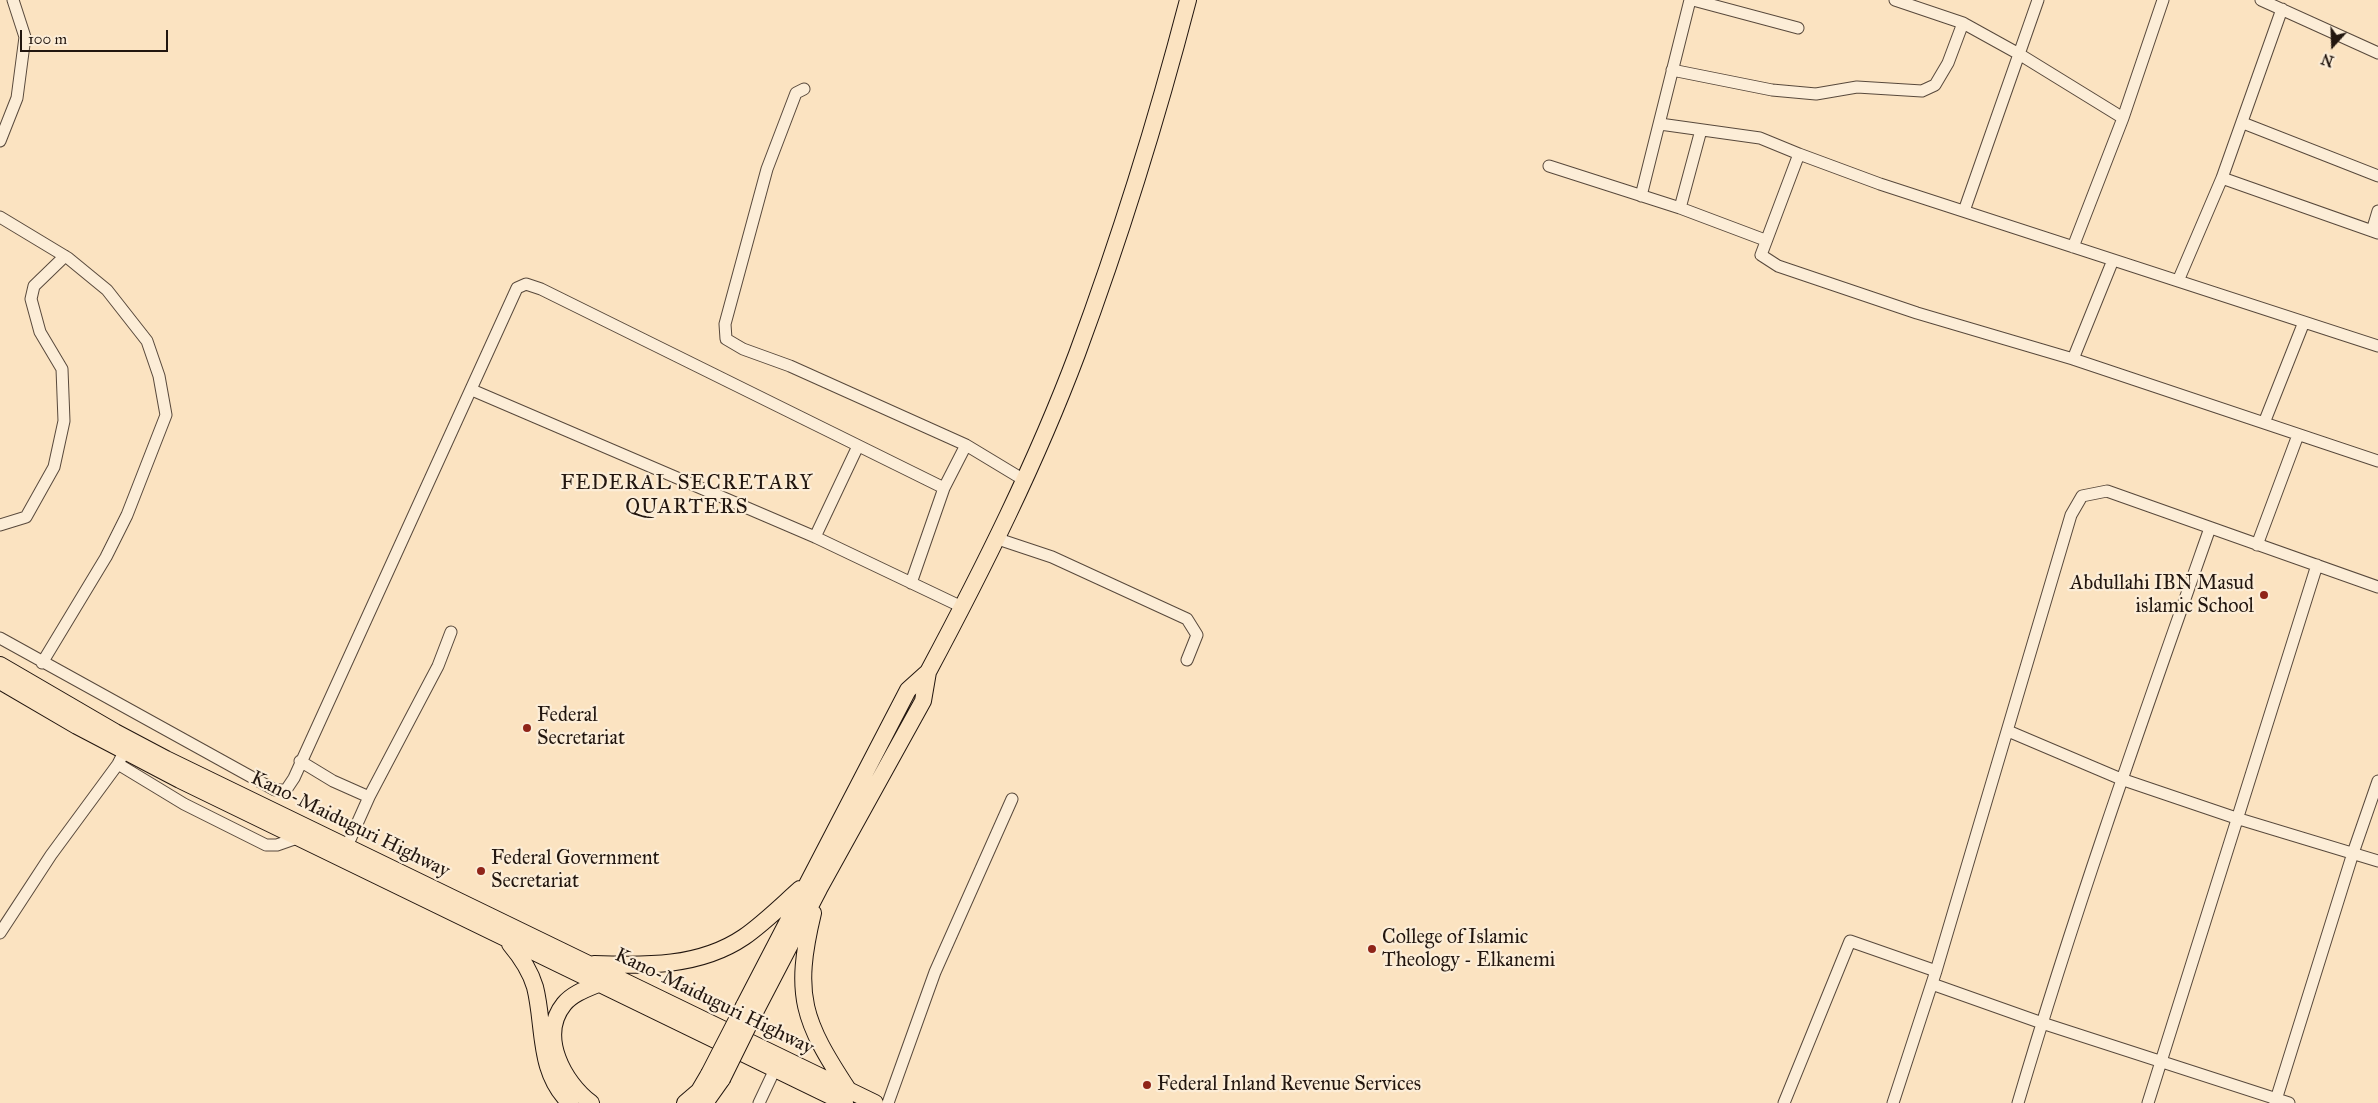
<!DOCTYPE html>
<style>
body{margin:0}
#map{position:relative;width:2378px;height:1103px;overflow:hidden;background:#fbe3c1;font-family:"IM FELL Great Primer",serif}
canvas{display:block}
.north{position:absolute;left:2308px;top:20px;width:50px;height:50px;-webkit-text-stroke:4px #fcedd7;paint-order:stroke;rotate:200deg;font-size:14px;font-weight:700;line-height:20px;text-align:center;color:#22160f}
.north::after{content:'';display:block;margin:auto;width:18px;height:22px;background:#22160f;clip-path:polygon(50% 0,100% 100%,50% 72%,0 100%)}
.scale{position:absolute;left:20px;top:30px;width:148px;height:22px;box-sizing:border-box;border:2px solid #22160f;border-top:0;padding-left:6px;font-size:15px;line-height:18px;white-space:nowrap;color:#22160f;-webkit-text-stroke:4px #fcedd7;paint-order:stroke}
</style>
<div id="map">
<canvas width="2378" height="1103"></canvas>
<div class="north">N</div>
<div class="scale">100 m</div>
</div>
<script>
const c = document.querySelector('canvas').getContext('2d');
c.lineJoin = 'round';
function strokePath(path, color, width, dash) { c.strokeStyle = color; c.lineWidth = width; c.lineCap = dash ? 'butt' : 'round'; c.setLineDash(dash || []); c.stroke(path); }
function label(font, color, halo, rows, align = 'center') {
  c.font = font + ' "IM FELL Great Primer",serif'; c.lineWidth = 4.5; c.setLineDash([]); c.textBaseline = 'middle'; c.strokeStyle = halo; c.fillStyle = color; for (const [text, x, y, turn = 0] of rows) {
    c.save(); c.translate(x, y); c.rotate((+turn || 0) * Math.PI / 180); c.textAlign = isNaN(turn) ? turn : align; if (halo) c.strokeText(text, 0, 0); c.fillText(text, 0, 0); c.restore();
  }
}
const minor = new Path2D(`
 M1693,0L1798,28
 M1895,0L1963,23L2019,54L2123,118
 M2261,0L2378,53
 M1672,70L1772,90L1816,94L1857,87L1922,91L1935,85L1948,63L1963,23
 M804,89L796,93L767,169L725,324L726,339L743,349L790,366L966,445L1024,480
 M2243,123L2378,176
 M1660,124L1760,138L1799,154
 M0,141L17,98L25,37L13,0
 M1549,166L1680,208L1765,240
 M2222,178L2378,233
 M1641,196L1690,0
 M1680,208L1701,130
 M1964,211L2038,0
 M0,217L68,258L107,290L147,341L159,376L166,415L127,515L106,557L42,663
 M2372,231L2378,211
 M2073,247L2123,118L2163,0
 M2178,281L2222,178L2282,9
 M2378,346L1880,184L1799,154L1761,255L1778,266L1917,313L2073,359L2378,461
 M2073,359L2113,260
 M472,390L815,537L962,607
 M2264,423L2304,322
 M0,525L26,517L54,467L64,421L62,369L40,332L31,299L34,286L65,256
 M815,537L858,446
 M995,538L1052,557L1187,619L1197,635L1187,660
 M2257,545L2298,435
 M911,583L944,488L966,445
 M0,638L275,790H286L294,778L517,288L526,284L541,289L944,488
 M2008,731L2121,779L2236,818L2378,861
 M300,761L333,781L369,797
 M118,764L184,804L266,845H277L297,838
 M344,853L369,797L438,666L451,632
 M0,933L51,855L118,764L124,752
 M1932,984L2042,1023L2289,1103
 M759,1103L775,1069
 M888,1103L935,972L1012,799
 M1784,1103L1850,941L1936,971
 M1893,1103L1936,971L2071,515L2082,496L2107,491L2378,587
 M2018,1103C2075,909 2143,718 2210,528
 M2148,1103L2317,565
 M2275,1103L2353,853L2378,781`);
const highway = new Path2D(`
 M0,665L115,732L166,759L875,1103
 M0,681L77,726L180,780L845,1103
 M813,913C793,996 803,1021 849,1091
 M510,944C521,957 530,970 535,987C545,1026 537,1072 570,1103
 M594,964C645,966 700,967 744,937C764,923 782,905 800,889
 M744,1006L908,690L928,672
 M755,1012L819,889L923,701L928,672C983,569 1036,463 1077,354C1120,238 1157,119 1188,0
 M591,1103C564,1083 538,1036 564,1004C572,994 586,989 598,984
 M685,1103L699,1091L709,1074
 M705,1103L722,1079`);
strokePath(minor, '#58493c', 13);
strokePath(highway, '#22160f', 18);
strokePath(minor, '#fcedd7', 11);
strokePath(highway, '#fbe3c1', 16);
const highwayBridge = new Path2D(`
 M709,1074L744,1006
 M722,1079L755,1012`);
strokePath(highwayBridge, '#22160f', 18, []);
strokePath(highwayBridge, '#fbe3c1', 16);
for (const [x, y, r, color] of [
 [2264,595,5,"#8f2418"],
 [527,728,5,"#8f2418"],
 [481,871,5,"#8f2418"],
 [1372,949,5,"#8f2418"],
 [1147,1085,5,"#8f2418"]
]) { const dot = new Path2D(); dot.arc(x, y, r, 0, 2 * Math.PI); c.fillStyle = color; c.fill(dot); strokePath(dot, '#fcedd7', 2); }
label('20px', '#22160f', '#fcedd7', [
 ["Abdullahi IBN Masud",2254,584,"right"],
 ["islamic School",2254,607,"right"],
 ["Federal",537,716],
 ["Secretariat",537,739],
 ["Federal Government",491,859],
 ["Secretariat",491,882],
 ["College of Islamic",1382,938],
 ["Theology - Elkanemi",1382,961],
 ["Federal Inland Revenue Services",1157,1085]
], 'left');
label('20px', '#22160f', '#fcedd7', [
 ["Kano-Maiduguri Highway",350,825,26],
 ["Kano-Maiduguri Highway",714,1002,26]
]);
c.letterSpacing = '1px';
label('21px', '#22160f', '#fcedd7', [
 ["FEDERAL SECRETARY",687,484],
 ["QUARTERS",687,508]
]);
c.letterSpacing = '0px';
</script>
